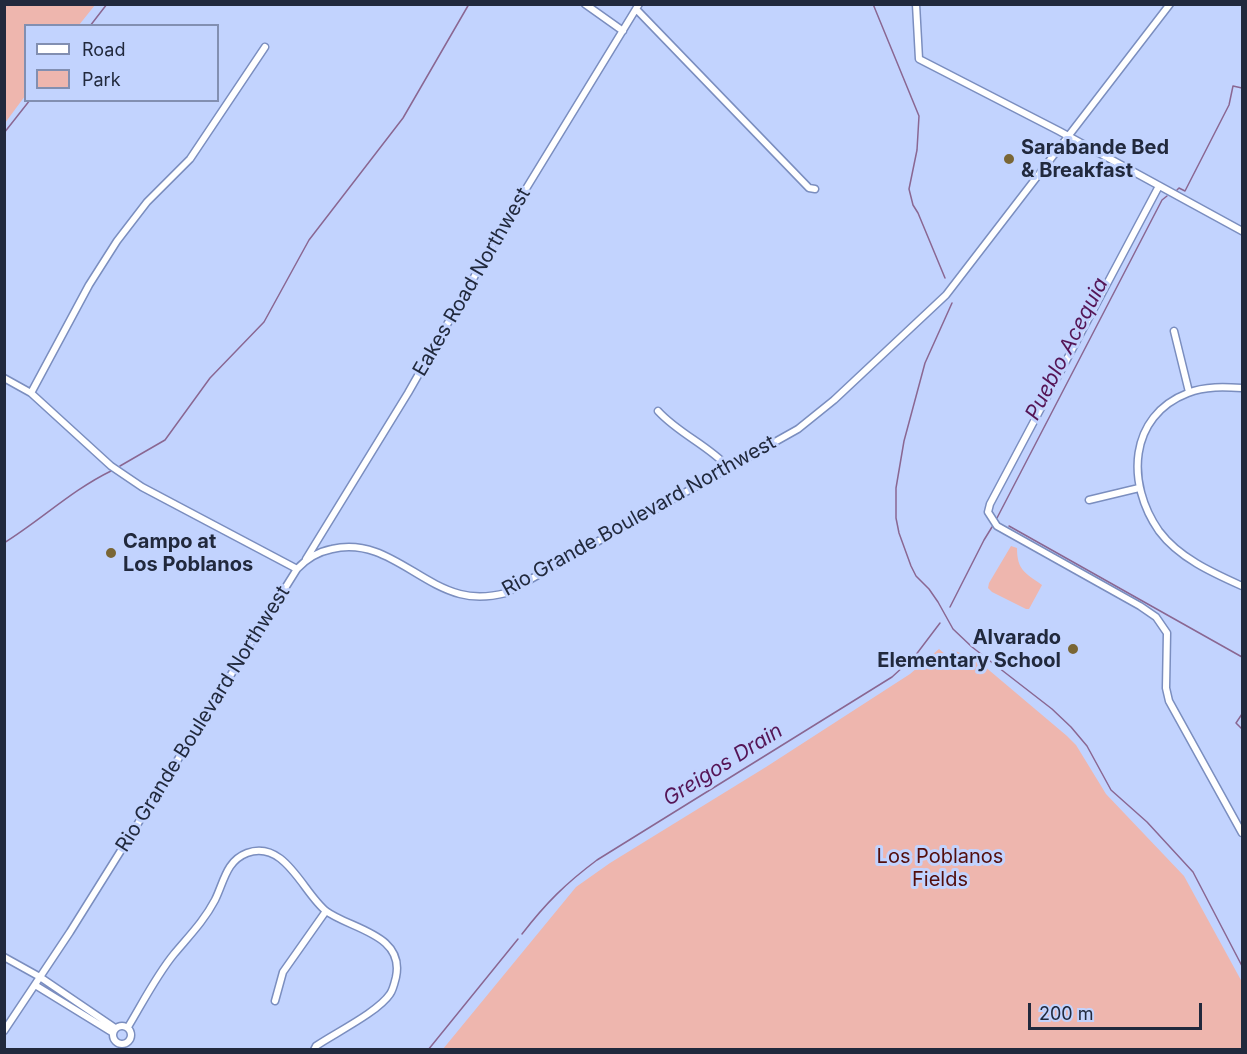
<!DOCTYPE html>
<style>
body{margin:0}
#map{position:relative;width:1247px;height:1054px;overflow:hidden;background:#c2d3fe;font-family:Inter,sans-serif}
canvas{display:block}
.frame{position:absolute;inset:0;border:6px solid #21293d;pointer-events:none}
.legend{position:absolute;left:24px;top:24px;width:195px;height:78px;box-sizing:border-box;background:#c2d3fe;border:2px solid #828fb1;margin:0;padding:8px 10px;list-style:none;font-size:18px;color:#21293d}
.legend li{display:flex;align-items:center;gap:12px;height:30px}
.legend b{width:30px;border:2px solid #828fb1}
.scale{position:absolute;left:1028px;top:1003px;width:174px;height:27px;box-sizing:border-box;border:3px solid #21293d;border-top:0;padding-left:8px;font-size:18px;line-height:21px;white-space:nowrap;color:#21293d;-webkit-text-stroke:4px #c2d3fe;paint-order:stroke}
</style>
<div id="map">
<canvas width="1247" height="1054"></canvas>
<div class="frame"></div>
<ul class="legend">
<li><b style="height:8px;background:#fff"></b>Road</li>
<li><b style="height:16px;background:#eeb6ae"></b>Park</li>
</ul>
<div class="scale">200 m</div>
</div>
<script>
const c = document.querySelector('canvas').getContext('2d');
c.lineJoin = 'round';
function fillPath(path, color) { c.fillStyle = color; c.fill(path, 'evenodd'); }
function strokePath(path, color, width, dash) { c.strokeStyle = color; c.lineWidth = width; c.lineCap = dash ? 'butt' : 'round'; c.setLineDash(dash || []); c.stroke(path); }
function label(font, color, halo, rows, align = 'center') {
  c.font = font + ' Inter,sans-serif'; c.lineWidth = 6; c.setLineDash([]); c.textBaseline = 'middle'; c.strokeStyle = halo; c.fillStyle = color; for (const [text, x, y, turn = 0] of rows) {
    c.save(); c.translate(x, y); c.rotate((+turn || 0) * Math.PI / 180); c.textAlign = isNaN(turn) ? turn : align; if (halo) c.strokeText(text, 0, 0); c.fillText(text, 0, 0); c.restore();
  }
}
fillPath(new Path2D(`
 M5,4L95,5L79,25L26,26L25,96L5,123Z
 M1011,546L1017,548C1017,570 1025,573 1042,585L1029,609H1026L992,592L988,588L989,583Z
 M939,649L946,655L953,650L977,660L1067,736L1076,745L1106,794L1184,876L1242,982V1049H443L576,887L610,863L766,767L910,674Z`), '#eeb6ae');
strokePath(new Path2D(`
 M873,4L919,116L917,150L909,189L913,205L918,213L945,278
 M90,26L107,4
 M4,133L30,100
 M1177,190L1179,188L1185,191L1229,105L1233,86L1242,88
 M952,303L925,363L904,441L896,488V518L899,533L911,566L916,576L929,589L938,602L953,629L972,647L1052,709L1071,727L1087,746L1111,790L1147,822L1193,872L1242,966
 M120,466L165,440L210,378L264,322L309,240L403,118L469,4
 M997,518L1162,200L1167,196
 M1009,526L1242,657
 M4,543C41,520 72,490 111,471
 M950,607L984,540L992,527
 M1242,714L1236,723L1242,729
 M522,934C546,903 565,884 597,860L892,677L915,656L940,623
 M428,1050L518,939`), '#8a6792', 1.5);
const minor = new Path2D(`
 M585,4L623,31
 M916,4L919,59L1059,131L1242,231
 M636,9L809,188L815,189
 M1159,186L990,504L988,512L997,526L1140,606L1156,617L1167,633L1166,688L1169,701L1242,833
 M1174,331L1189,392
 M4,378L31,393L111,466L142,487L297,569
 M1242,388C1225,387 1205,386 1188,393C1128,416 1126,484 1159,531C1179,558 1213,573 1242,586
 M31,393L89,285L117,241L147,202L190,159L265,47
 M658,411C679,434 708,445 729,468
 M1089,500L1139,488
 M306,559L408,393L502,228L639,4
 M4,957L40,977L115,1028
 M35,985L113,1033
 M275,1001L283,972L326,911
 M113 1035a9 9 0 1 1 18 0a9 9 0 1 1-18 0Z
 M128,1027C142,1004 156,976 174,954C189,936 204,921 215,900C224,882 226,861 247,853C285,839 303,893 326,911C350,929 405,934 396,977C395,981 393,990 390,994C378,1012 335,1033 316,1046L314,1050
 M4,1031L70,932L297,569C307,558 317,552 332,549C383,537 415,582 460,594C475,598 490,597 506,593L798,429L834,400L946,295L1170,4`);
strokePath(minor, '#7b8ebf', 9);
strokePath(minor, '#fff', 6);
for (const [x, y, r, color] of [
 [1009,159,6,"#7a6635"],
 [111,553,6,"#7a6635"],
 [1073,649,6,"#7a6635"]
]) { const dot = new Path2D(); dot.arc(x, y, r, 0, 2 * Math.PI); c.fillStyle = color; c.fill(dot); strokePath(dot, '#c2d3fe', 2); }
label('bold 20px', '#21293d', '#c2d3fe', [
 ["Sarabande Bed",1021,148],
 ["& Breakfast",1021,171],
 ["Campo at",123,542],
 ["Los Poblanos",123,565],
 ["Alvarado",1061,638,"right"],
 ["Elementary School",1061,661,"right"]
], 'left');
label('20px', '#21293d', '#c2d3fe', [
 ["Eakes Road Northwest",472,282,-60],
 ["Rio Grande Boulevard Northwest",639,516,-29],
 ["Rio Grande Boulevard Northwest",203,719,-58]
]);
label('20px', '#530e0c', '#c2d3fe', [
 ["Los Poblanos",940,857],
 ["Fields",940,880]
]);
label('italic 21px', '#551556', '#c2d3fe', [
 ["Pueblo Acequia",1067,349,-63],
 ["Greigos Drain",723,765,-32]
]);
</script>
